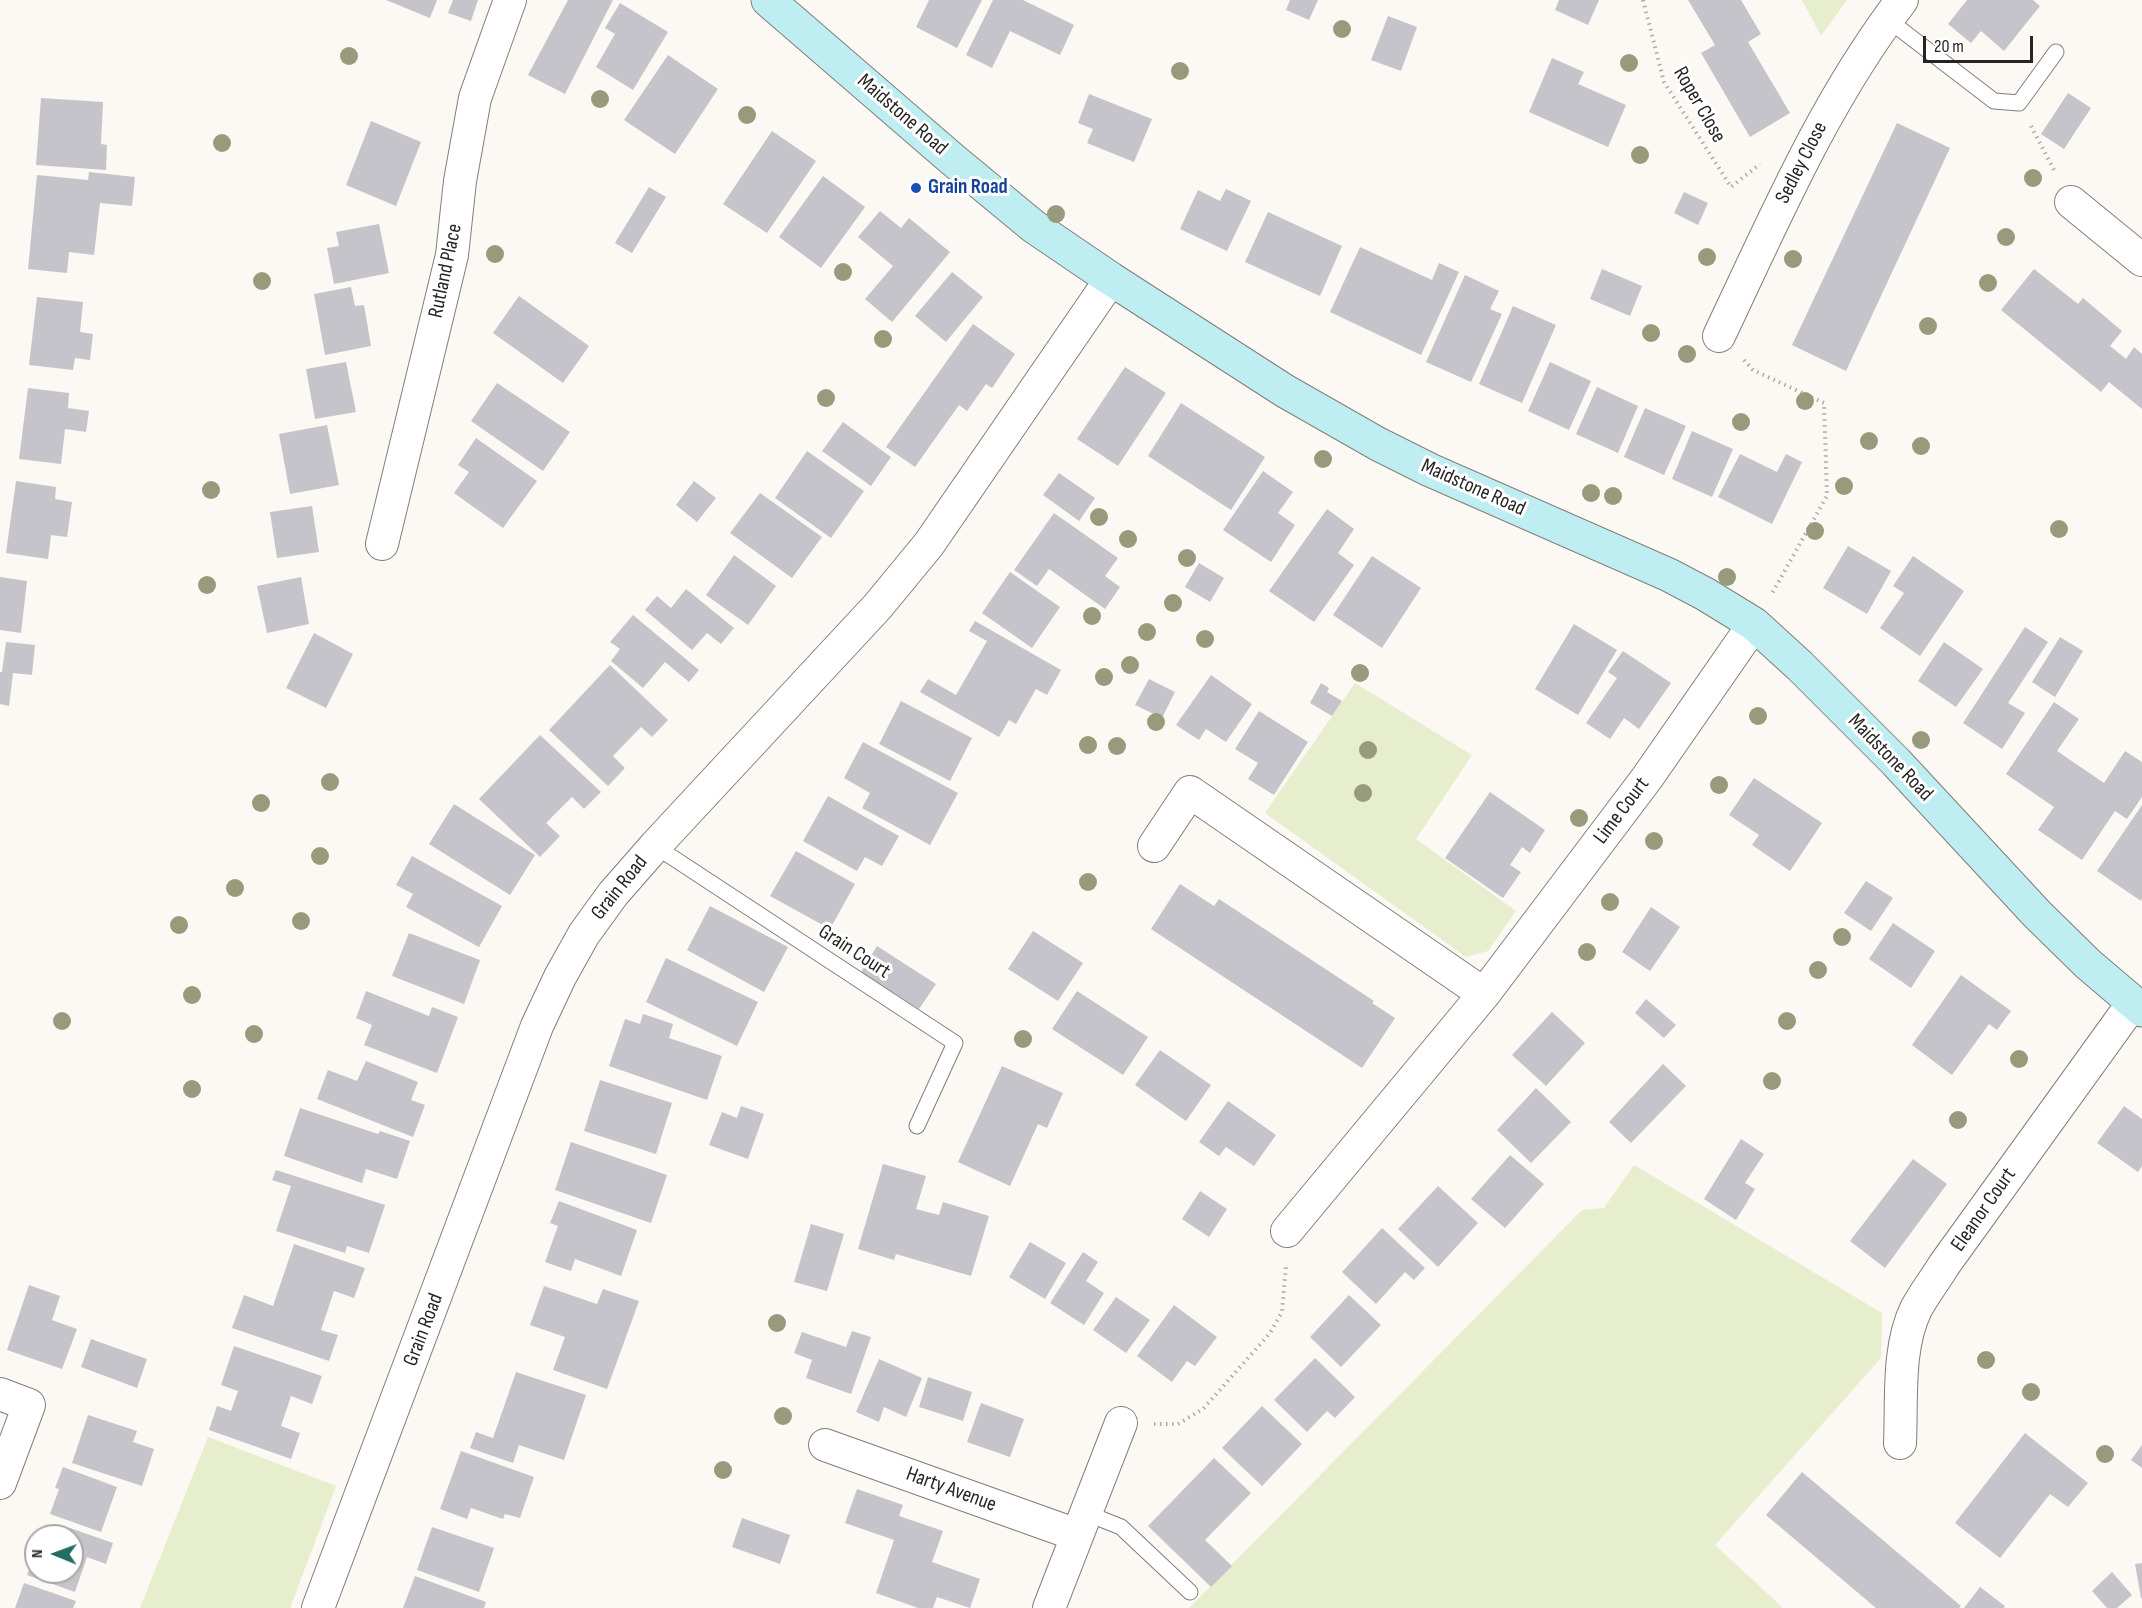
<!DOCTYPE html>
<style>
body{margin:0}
#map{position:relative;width:2142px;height:1608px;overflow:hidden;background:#fcf8f3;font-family:"Sofia Sans Condensed",sans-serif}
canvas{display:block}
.north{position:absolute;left:24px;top:1524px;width:60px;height:60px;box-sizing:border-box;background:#fff;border:2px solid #a9a8a7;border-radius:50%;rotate:271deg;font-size:16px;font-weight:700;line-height:24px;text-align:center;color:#272524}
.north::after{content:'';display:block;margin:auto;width:21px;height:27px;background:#256d63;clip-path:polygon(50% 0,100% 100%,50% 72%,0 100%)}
.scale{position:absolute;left:1923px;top:36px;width:110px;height:27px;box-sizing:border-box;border:3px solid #272524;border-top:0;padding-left:8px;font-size:18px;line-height:21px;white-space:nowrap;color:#272524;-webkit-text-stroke:4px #fff;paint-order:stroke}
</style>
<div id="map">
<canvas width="2142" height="1608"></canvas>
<div class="north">N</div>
<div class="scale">20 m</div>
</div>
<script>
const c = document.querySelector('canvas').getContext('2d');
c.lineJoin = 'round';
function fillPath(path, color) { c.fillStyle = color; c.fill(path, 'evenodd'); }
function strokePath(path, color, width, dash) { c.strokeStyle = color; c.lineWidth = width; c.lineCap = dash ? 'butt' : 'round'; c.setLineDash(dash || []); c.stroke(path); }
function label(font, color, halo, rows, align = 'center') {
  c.font = font + ' "Sofia Sans Condensed",sans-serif'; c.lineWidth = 6; c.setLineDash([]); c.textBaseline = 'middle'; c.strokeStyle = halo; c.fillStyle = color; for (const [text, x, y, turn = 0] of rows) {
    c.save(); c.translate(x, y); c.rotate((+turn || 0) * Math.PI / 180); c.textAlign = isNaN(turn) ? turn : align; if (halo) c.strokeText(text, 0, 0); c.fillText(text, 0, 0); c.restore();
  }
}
fillPath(new Path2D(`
 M1802,0H1847L1821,36Z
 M1355,683L1472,755L1416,839L1516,911L1488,951L1466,957L1265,813Z
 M1634,1165L1882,1313L1881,1358L1715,1545L1783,1608H1189L1582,1210L1604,1208Z
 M208,1437L336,1486L290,1608H140Z`), '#e7eecd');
fillPath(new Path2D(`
 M386,0H437L430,18Z
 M453,0H478L471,21L448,13Z
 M568,0H613L565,94L528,75Z
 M929,0H982L957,48L916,27Z
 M993,0H1023L1074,25L1060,55L1010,31L992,68L966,55Z
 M1290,0H1318L1309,20L1286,10Z
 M1559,0H1599L1588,25L1555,10Z
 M1688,0H1741L1761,34L1748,42L1790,113L1750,137L1701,53L1715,45Z
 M1967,0H2033L2040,6L2004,51L1981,31L1971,43L1948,24Z
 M620,3L668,32L633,90L596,67L615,34L605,28Z
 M1388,16L1417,27L1401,71L1371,60Z
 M668,55L718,89L675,154L624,120Z
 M1552,58L1584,72L1578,84L1626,105L1608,147L1529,112Z
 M2068,93L2091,108L2064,149L2041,134Z
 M1089,94L1152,119L1134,162L1087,143L1093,129L1078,123Z
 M41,98L103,102L101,144L107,145L106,170L36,165Z
 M371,121L421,142L396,206L346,185Z
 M1897,123L1950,148L1846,371L1792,345Z
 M772,131L816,161L767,233L723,204Z
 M89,172L135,177L132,206L100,203L94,255L69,252L67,273L28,269L37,175L88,180Z
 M823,176L865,207L821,268L779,237Z
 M649,187L666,197L632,253L615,243Z
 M1226,189L1251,201L1227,251L1180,229L1198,190L1220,201Z
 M1684,192L1708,203L1698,225L1674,213Z
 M880,211L901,228L909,218L950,252L892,322L865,299L893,266L858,237Z
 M1268,212L1342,246L1320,296L1245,262Z
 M379,224L389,273L334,284L327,248L339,246L336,232Z
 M1360,247L1432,280L1439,263L1459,272L1421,355L1330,312Z
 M1602,269L1642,286L1630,316L1590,299Z
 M2034,269L2078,304L2083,298L2122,331L2110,346L2126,359L2134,347L2142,354V409L2109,382L2101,392L2001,310Z
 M952,272L983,297L946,342L915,316Z
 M1465,275L1499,291L1490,309L1502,314L1471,382L1426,362Z
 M351,287L355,306L364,305L371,346L325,355L314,294Z
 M519,296L589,346L563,383L493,333Z
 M37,297L83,302L80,332L93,334L90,360L75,358L73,370L29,365Z
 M1513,306L1556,325L1522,403L1479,384Z
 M973,324L1015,354L992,388L986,384L967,411L959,405L915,467L886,447Z
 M346,362L356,412L315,419L306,369Z
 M1550,362L1591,381L1569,430L1528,411Z
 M1125,367L1166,393L1118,466L1077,439Z
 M497,383L570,432L543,471L471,421Z
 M1597,387L1638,406L1618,453L1576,434Z
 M28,388L69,393L68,408L89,411L86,432L65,429L61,464L19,459Z
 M1181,403L1265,457L1231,510L1148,456Z
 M1645,408L1686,426L1664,475L1624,457Z
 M843,422L891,457L871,486L822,451Z
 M327,425L339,485L290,494L279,434Z
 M1692,431L1733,449L1712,497L1672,479Z
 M476,438L537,481L503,528L454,493L469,472L458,465Z
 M807,451L864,491L831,538L775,498Z
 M1740,454L1777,472L1786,454L1802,462L1772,524L1718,497Z
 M1263,471L1293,492L1278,513L1295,525L1271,562L1223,530Z
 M1059,473L1095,498L1079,521L1043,495Z
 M16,481L56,487L55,499L72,502L67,537L51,535L48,559L6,553Z
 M694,481L716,498L697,522L676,505Z
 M760,493L822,537L792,578L730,533Z
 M312,506L319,552L277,558L270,512Z
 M1327,509L1354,529L1338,553L1354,565L1314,622L1269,591Z
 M1054,513L1118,558L1105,576L1120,587L1105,609L1049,569L1037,586L1014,570Z
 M1848,546L1891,571L1867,614L1823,588Z
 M734,555L776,586L748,625L706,595Z
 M1372,556L1421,588L1382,648L1333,615Z
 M1913,556L1964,591L1920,656L1880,628L1904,593L1893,586Z
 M1199,563L1224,578L1210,602L1185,587Z
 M1010,572L1060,607L1032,648L982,613Z
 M0,577L27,581L21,633L0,630Z
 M301,577L309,624L267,633L257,586Z
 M686,589L734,628L721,644L707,633L692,650L645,610L657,596L671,608Z
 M633,615L699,670L689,682L665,662L643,688L611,661L620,649L610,642Z
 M975,621L1061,670L1047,695L1036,689L1016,724L1009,720L999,737L920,692L928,679L956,695L987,641L969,631Z
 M1574,624L1617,650L1578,715L1535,689Z
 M2025,627L2048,642L2008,703L2025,713L2002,749L1963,723Z
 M314,633L353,654L326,708L286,688Z
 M2060,637L2083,651L2055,697L2032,682Z
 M6,642L35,645L32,675L13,673L9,706L0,704V672H2Z
 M1944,642L1983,669L1956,707L1918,681Z
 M1623,651L1671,683L1639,729L1624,718L1610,739L1586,723L1617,678L1608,672Z
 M610,665L668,720L652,737L641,727L613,756L625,768L608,786L549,730Z
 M1211,675L1252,704L1226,742L1206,729L1199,740L1176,725Z
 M1149,679L1175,692L1162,718L1135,705Z
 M1321,683L1329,688L1327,692L1342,701L1332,716L1310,703Z
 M901,701L972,738L950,781L879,744Z
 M2054,702L2079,719L2057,751L2104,783L2125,751L2142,762V797L2127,819L2115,811L2082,860L2038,830L2054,807L2006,774Z
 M1259,711L1308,742L1274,795L1248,779L1258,763L1235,749Z
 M540,735L601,792L584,809L572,797L546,823L560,836L540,857L479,799Z
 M863,742L958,793L930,845L862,808L870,793L844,778Z
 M1754,778L1822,823L1790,871L1752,845L1759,835L1729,815Z
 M1490,792L1545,830L1530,853L1522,847L1510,865L1521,872L1503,898L1445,858Z
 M828,796L899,836L882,866L865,857L857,871L803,841Z
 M454,804L535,855L510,895L429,844Z
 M2142,805V898L2141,901L2097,871Z
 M796,851L855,884L830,929L770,896Z
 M412,856L502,906L479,947L406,907L413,894L396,885Z
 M1866,881L1893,898L1871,931L1844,913Z
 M1180,884L1214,906L1219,899L1374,1001L1372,1003L1395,1018L1362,1068L1151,929Z
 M710,906L788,947L764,992L687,950Z
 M1651,907L1680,927L1650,971L1622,952Z
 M1893,923L1935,951L1911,988L1869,959Z
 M1033,931L1083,963L1058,1001L1008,969Z
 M409,933L480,960L464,1004L392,976Z
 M877,946L936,984L919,1009L861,972Z
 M666,958L758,1002L737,1046L646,1002Z
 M1961,975L2011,1011L1997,1030L1989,1024L1952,1075L1912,1045Z
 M366,991L429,1016L432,1007L458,1017L437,1073L364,1045L372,1025L356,1018Z
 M1077,991L1148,1037L1123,1075L1052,1029Z
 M1646,999L1676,1025L1664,1038L1635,1013Z
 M1552,1012L1585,1043L1546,1086L1512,1055Z
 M643,1014L673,1024L669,1038L722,1056L707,1100L609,1066L625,1019L640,1024Z
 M1160,1050L1211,1085L1186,1121L1135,1085Z
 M366,1061L418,1082L411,1100L425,1105L413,1137L317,1099L328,1070L357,1081Z
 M1663,1064L1686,1086L1631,1143L1609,1122Z
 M1002,1066L1063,1093L1047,1128L1038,1124L1010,1186L958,1162Z
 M600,1080L672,1103L656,1154L584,1131Z
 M1536,1088L1571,1122L1531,1163L1497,1130Z
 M1228,1101L1276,1135L1254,1166L1226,1147L1219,1156L1199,1142Z
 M741,1106L764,1114L748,1159L709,1145L722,1112L737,1118Z
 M2124,1106L2142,1119V1166L2138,1172L2097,1143Z
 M300,1108L378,1134L380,1131L410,1141L397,1179L366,1169L362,1183L284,1156Z
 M1741,1139L1764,1154L1745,1183L1755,1189L1736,1220L1704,1199Z
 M571,1142L667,1175L651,1223L555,1190Z
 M1510,1155L1544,1184L1505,1228L1471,1199Z
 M1913,1159L1947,1184L1885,1268L1850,1241Z
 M883,1164L926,1176L916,1209L939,1215L943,1202L989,1216L971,1276L896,1254L894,1260L858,1249Z
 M276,1170L385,1205L369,1253L347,1246L345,1253L276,1231L291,1186L272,1180Z
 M1438,1186L1478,1223L1438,1267L1398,1229Z
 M1200,1191L1227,1209L1209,1237L1182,1219Z
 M559,1201L637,1230L621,1276L575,1259L571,1271L545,1262L558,1226L550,1223Z
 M811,1224L844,1234L827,1291L794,1282Z
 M1382,1228L1425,1268L1414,1280L1405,1272L1376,1304L1342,1272Z
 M1030,1242L1066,1263L1045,1299L1009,1277Z
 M294,1244L365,1268L354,1298L334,1291L321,1330L338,1335L329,1361L232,1328L244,1295L273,1306Z
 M1083,1252L1098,1262L1086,1281L1104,1293L1084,1325L1050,1303Z
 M29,1285L60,1296L52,1320L77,1329L62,1369L7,1350Z
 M544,1286L597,1304L603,1289L639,1301L607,1389L553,1370L565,1337L530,1325Z
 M1349,1295L1381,1325L1341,1367L1310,1337Z
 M1116,1297L1150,1320L1126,1353L1093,1330Z
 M1174,1305L1217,1337L1195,1366L1187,1361L1172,1382L1137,1356Z
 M852,1331L871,1337L851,1394L806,1378L812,1360L794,1353L802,1332L846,1347Z
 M91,1339L147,1359L137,1388L81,1367Z
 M234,1346L322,1376L312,1404L291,1396L281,1426L300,1433L291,1459L209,1430L217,1406L231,1411L238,1391L221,1385Z
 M1315,1358L1355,1397L1335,1418L1327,1411L1307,1432L1274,1400Z
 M879,1359L922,1378L906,1417L884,1407L879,1422L856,1412Z
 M516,1372L586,1395L564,1460L519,1445L513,1463L470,1448L476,1432L493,1438Z
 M928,1377L972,1392L963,1421L919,1407Z
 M981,1403L1024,1419L1010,1457L967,1442Z
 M1262,1406L1302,1444L1262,1486L1222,1448Z
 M88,1415L137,1431L133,1442L154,1449L142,1486L72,1463Z
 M2025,1433L2088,1483L2068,1507L2050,1494L2000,1558L1955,1523Z
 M2142,1445V1468L2131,1460Z
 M461,1451L534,1477L520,1518L505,1514L503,1519L471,1508L467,1519L440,1509Z
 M1214,1458L1251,1493L1205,1540L1232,1566L1211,1587L1148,1526Z
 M63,1467L117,1487L101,1532L50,1514L59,1489L55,1488Z
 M1802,1472L1961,1606L1959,1608H1876L1766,1515Z
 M857,1489L903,1505L899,1516L943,1531L932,1562L980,1579L970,1608L937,1597L933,1608H918L876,1593L894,1540L845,1523Z
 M742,1518L790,1535L780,1564L732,1547Z
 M45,1525L68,1533L70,1528L113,1543L106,1564L87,1557L75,1592L27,1575L36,1551V1572H72V1536H41Z
 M432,1527L494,1548L479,1592L417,1570Z
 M2142,1563V1598H2141L2135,1564Z
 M2112,1572L2132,1595L2117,1608H2107L2092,1591Z
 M415,1576L486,1602L484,1608H403Z
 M24,1583L76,1601L73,1608H15Z
 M1980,1587L2005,1606L2004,1608H1964Z`), '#c4c4ca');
const lane = new Path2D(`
 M1887,19L1994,101L2019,103L2056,52
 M655,846L955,1043L917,1126
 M1086,1513L1121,1527L1190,1592`);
const street = new Path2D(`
 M2071,202L2142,260
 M1719,336C1774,220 1824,102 1902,0
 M382,544L452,255L460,181L475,98L510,0
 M1154,846L1190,792L1484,994
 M1287,1231L1484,994L1647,778L1754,624
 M0,1394L29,1405L0,1483
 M1900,1443C1902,1400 1897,1348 1916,1309C1924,1294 1935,1280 1944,1265L2133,1003
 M825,1445L1077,1535
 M318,1608L537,1026L560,977L584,934L613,894L655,846L878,606L929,544L1111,279
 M1049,1608L1121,1423`);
const secondary = new Path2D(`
 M768,0L952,159L1033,226L1111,279L1285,391L1378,444L1430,470L1669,575L1705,594L1754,624L1800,666L1896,762L2037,914L2088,964L2142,1010`);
strokePath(lane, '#827e7a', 17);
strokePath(street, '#827e7a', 34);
strokePath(secondary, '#827e7a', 35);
strokePath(new Path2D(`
 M1643,0L1664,82L1731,187L1760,164
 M2031,126L2055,172
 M1744,360L1753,370L1824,403L1827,496L1771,595
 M1154,1424H1178L1203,1409L1270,1333L1282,1312L1286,1265`), '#afaba8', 4, [1.5, 4.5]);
strokePath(lane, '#fff', 15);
strokePath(street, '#fff', 32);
strokePath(secondary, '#bfeef2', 33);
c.fillStyle = '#989b7b';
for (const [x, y] of [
 [1342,29],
 [349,56],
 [1629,63],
 [1180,71],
 [600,99],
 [747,115],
 [222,143],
 [1640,155],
 [2033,178],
 [1056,214],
 [2006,237],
 [495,254],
 [1707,257],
 [1793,259],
 [843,272],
 [262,281],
 [1988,283],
 [1928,326],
 [1651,333],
 [883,339],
 [1687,354],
 [826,398],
 [1805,401],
 [1741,422],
 [1869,441],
 [1921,446],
 [1323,459],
 [1844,486],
 [211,490],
 [1591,493],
 [1613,496],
 [1099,517],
 [2059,529],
 [1815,531],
 [1128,539],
 [1187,558],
 [1727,577],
 [207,585],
 [1173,603],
 [1092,616],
 [1147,632],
 [1205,639],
 [1130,665],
 [1360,673],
 [1104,677],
 [1758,716],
 [1156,722],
 [1921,740],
 [1088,745],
 [1117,746],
 [1368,750],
 [330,782],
 [1719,785],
 [1363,793],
 [261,803],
 [1579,818],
 [1654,841],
 [320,856],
 [1088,882],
 [235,888],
 [1610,902],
 [301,921],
 [179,925],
 [1842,937],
 [1587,952],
 [1818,970],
 [192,995],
 [62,1021],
 [1787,1021],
 [254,1034],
 [1023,1039],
 [2019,1059],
 [1772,1081],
 [192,1089],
 [1958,1120],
 [777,1323],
 [1986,1360],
 [2031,1392],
 [783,1416],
 [2105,1454],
 [723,1470]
]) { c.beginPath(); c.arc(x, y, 9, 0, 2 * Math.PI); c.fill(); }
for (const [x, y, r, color] of [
 [916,188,6,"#1a4fb4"]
]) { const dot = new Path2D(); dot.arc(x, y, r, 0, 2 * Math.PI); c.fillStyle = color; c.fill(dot); strokePath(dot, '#fff', 2); }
label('21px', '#272524', '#fff', [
 ["Roper Close",1699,105,60],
 ["Maidstone Road",902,115,41],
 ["Sedley Close",1802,163,-63],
 ["Rutland Place",446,271,-78],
 ["Maidstone Road",1473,488,24],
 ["Maidstone Road",1890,758,46],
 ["Lime Court",1622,811,-53],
 ["Grain Road",620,888,-51],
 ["Grain Court",854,952,33],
 ["Eleanor Court",1984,1210,-55],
 ["Grain Road",424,1330,-69],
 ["Harty Avenue",951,1490,20]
]);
label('bold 21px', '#164399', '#fff', [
 ["Grain Road",928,188]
], 'left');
</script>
